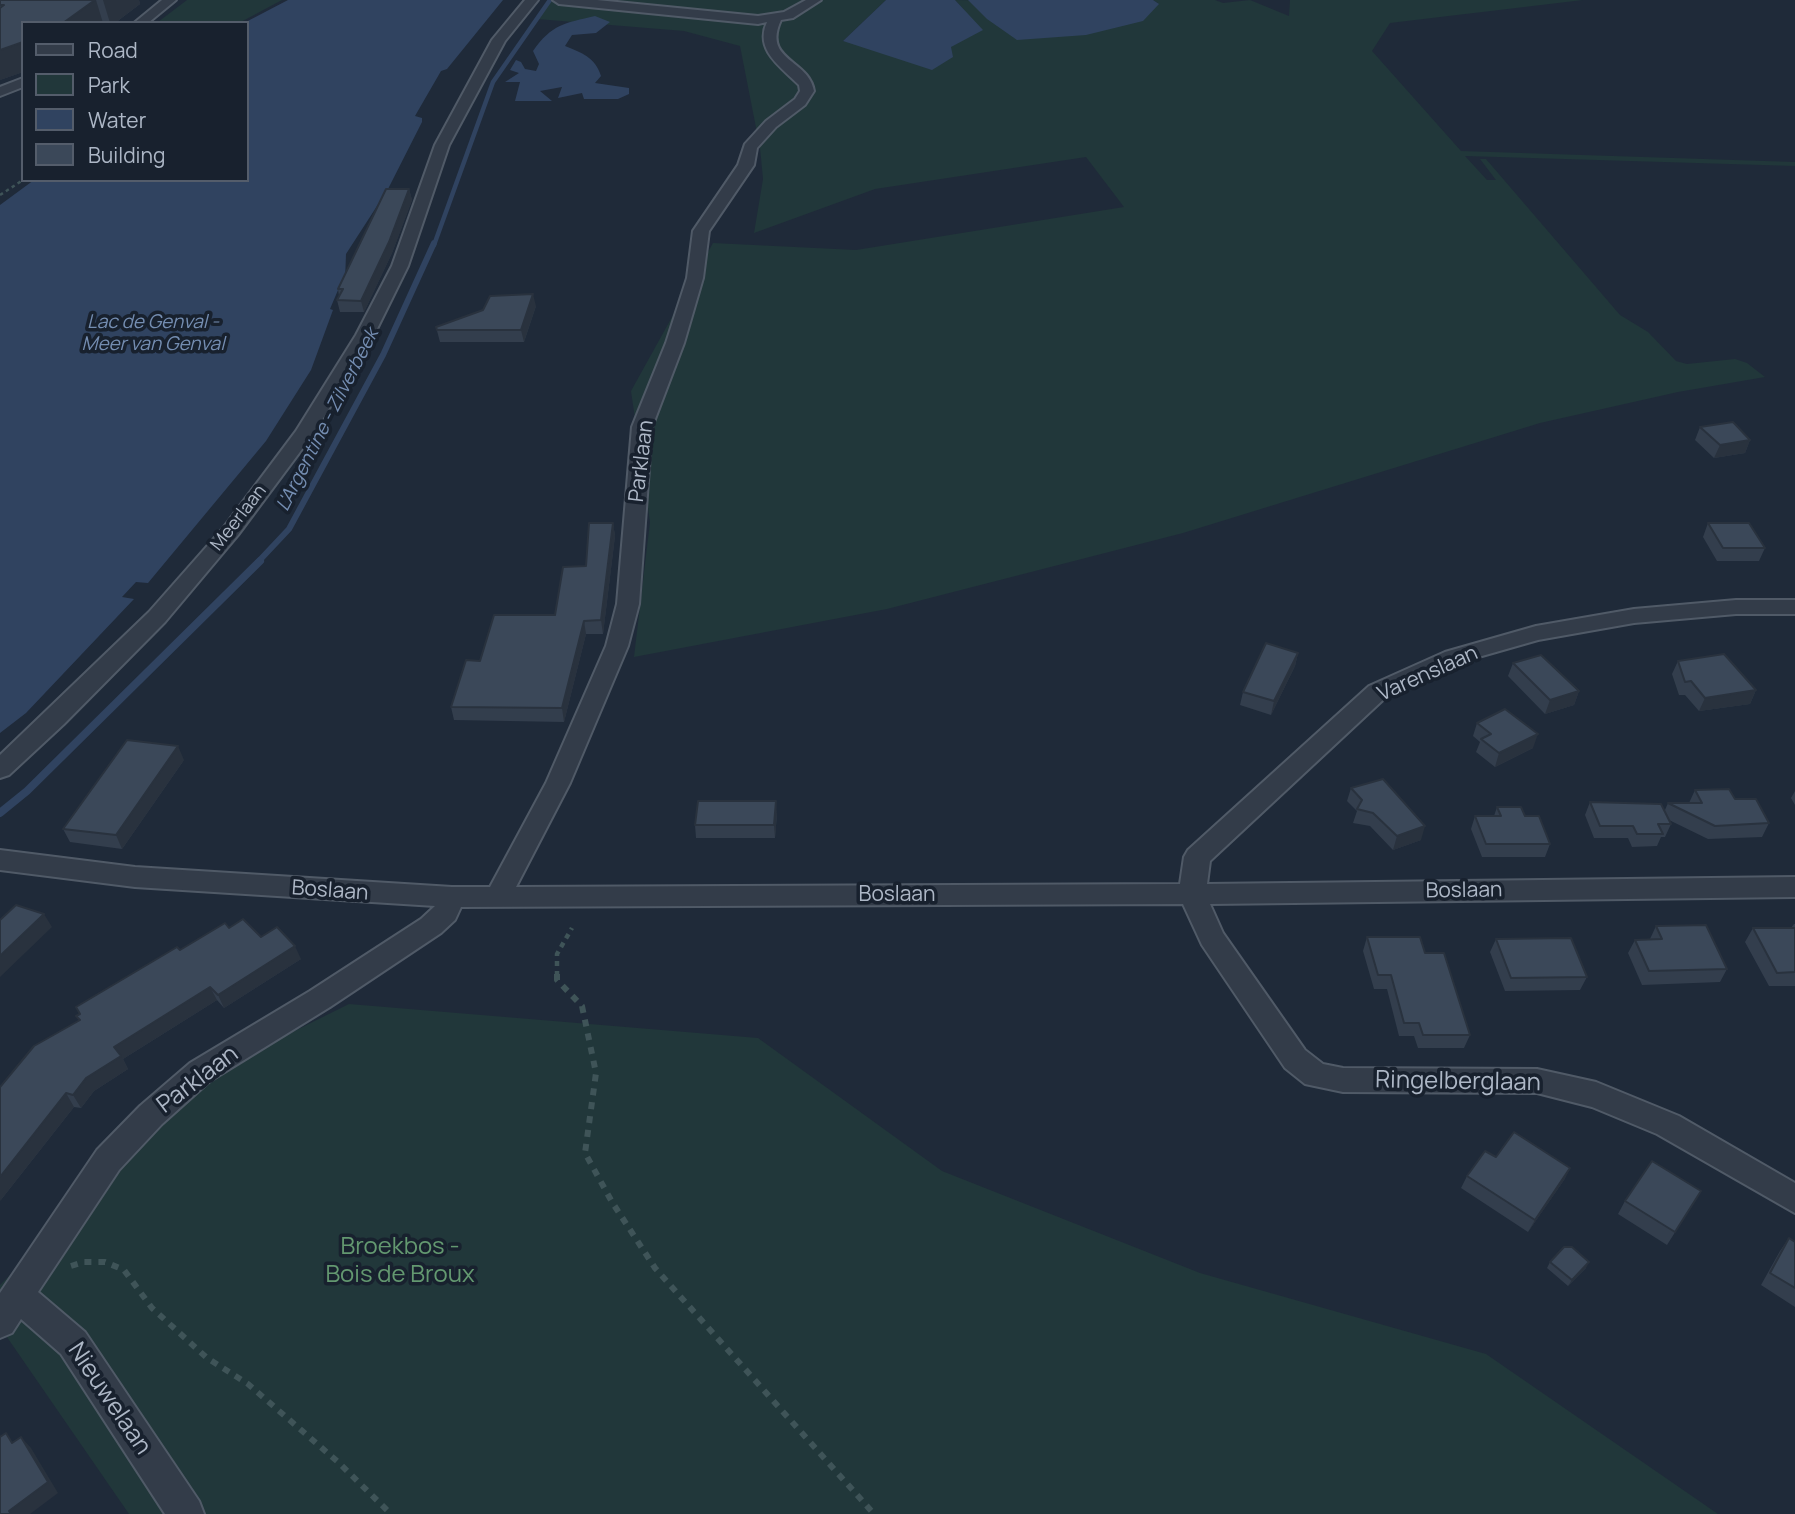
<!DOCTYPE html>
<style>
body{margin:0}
#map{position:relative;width:1795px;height:1514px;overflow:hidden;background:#1f2a39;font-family:Manrope,sans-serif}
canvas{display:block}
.legend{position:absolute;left:21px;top:21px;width:228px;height:161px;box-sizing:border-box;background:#18212e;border:2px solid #545d6b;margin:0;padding:9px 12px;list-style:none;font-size:21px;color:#adb7c6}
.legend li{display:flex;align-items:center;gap:14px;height:35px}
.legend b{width:35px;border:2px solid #545d6b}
</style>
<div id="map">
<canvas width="1795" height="1514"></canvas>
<ul class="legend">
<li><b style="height:9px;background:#333c49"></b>Road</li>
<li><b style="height:19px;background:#21373a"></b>Park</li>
<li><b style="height:19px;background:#304360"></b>Water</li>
<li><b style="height:19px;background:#3b4859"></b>Building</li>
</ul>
</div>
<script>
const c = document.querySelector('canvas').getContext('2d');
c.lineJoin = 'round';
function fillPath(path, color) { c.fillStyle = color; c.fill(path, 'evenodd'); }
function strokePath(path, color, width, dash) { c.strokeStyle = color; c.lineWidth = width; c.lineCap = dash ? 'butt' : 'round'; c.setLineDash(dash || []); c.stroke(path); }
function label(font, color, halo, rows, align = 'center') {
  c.font = font + ' Manrope,sans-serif'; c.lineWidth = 7; c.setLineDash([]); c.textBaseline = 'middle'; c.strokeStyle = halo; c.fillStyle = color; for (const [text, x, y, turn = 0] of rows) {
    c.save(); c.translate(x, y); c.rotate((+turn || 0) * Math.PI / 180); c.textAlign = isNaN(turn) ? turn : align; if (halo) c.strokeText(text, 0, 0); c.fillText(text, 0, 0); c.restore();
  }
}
fillPath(new Path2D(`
 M187,0H282L239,23L158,22Z
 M550,0H886L843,41L951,47L965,11L955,0L1158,3L1153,0H1215L1223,3L1250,0L1289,16L1290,0H1583L1390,23L1372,51L1461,151L1795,162V166L1465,156L1487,180H1496L1480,159H1486L1620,315L1648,332L1676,361L1687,364L1735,359L1747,363L1765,377L1678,392L1540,423L1183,533L887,609L634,657L650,522L631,391L713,243L856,250L1124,207L1086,157L875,189L754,233L763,179L760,148L740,46L684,31L537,19Z
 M349,1004L758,1038L942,1171L1200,1273L1486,1354L1718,1514H129L0,1327V1285L212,1072Z`), '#21373a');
fillPath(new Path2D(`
 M288,0H503L447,69L441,71L415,116L422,118V122L388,189L346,254L345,281L338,290L330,309L333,310L311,370L266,441L148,583L136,582L122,597L134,599L26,713L0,733V205L34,180H247V23H244Z
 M886,0H955L983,30L951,47L953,57L932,70L843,41Z
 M968,0H1153L1159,4L1143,21L1086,35L1017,40L987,19Z
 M595,16L610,22L596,33L572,35L565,46C582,53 595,57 601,76L595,83L629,88V94L618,99H584L582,93L558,98L562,87L540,91L552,101H515L520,82H505L519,73L510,70L516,60L521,62L525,69L536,71L539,64L533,51C552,24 565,23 595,16Z`), '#304360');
strokePath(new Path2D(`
 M434,245L493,82L550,0`), '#304360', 4.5);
strokePath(new Path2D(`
 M258,562L289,529L383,355L434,243`), '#304360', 6);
strokePath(new Path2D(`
 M0,813L27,791L260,561`), '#304360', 8);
const street = new Path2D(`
 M162,0H176L148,23H134Z
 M525,0H538L505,41L449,145L408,266L374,335L314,433L238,535L165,622L64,724L9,775L0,778V755L149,612L224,527L296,431L356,335L392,266L435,145L492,40Z
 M553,0H597L758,16L784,12L806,0H821L793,18L781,20C762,61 809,59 814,91L805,105L776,127L757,148L754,165L709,231L703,278L684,343L652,427L639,604L628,646L570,783L516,887L1180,884L1184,857L1188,850L1369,686L1445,652L1536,626L1634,609L1736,600H1795V614H1736L1634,623L1538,640L1461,662L1385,698L1210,861L1207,884L1795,877V897L1210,904L1223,933L1305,1050L1323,1064L1343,1068L1537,1069L1596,1082L1679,1116L1795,1183V1213L1657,1134L1592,1107L1537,1093L1343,1092L1305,1084L1285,1068L1202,945L1183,904L461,907L455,920L441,933L330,1007L210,1081L162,1124L119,1170L38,1292L85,1332L199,1501L204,1514H165L61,1354L21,1319L12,1333L0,1338V1293L97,1150L140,1106L190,1063L310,991L421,919L435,906L135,887L0,870V850L135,867L452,887H490L546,783L606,646L617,604L632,427L666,343L687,278L693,231L738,165L745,144L766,121L795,99L800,91L799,85C781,67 754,50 767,22L758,24L559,4Z
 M23,78V87L0,96V87Z`);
strokePath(street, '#505a67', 4);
strokePath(new Path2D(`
 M0,195L23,180`), '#3f5458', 2.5, [3.5, 3.5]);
strokePath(new Path2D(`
 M557,976V954L572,928`), '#3f5458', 4.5, [5, 5]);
strokePath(new Path2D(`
 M557,974V980L582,1006L596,1073L585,1153L612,1202L655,1268L874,1514
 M71,1266L84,1262H105L124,1270L152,1308L207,1358L248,1384L338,1462L391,1514`), '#3f5458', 6, [7, 7]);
fillPath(street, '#333c49');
fillPath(new Path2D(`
 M0,0H139L140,4L115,23H23V72L0,80Z
 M409,189L412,200L392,253L364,312H340L337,300L339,296L338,289Z
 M536,306L524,342H440L436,327Z
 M1700,427L1750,440L1745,453L1714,458L1695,440Z
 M613,523L615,536L603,634H586L564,722L454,720L451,707L555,615Z
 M1708,523L1765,548L1759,561H1717L1703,537Z
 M1298,653L1295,666L1271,715L1240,705L1243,692Z
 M1678,661L1756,690L1750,704L1699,711L1685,695H1679L1672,674Z
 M1513,663L1579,691L1574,705L1545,714L1508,676Z
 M1477,723L1533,748L1495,767L1476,752L1480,742L1473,736Z
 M184,760L122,849L70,842L63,829Z
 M1351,788L1421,840L1393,850L1370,826L1353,823L1357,811L1347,801Z
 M1695,790L1735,799L1769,823L1762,837L1708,839L1669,820L1671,824L1665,837H1661L1657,846L1632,847L1628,838H1594L1585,815L1590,802L1665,810L1668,803H1689Z
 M1795,791V805L1791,798Z
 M1497,807L1525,816L1550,844L1545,857H1482L1471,829L1475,816H1494Z
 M777,814L775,838H696L695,825Z
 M1794,924H1795V986H1769L1745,942L1753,928H1791Z
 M1656,926L1727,969L1720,982L1642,985L1628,953L1635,940L1650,939Z
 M229,928L261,937L301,959L224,1008L217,1000L123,1059L128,1069L94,1091L81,1108L74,1107L0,1201L79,1020L76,1016L80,1014L76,1007L180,950Z
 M1367,937L1425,953L1470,1035L1464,1048H1418L1414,1036H1399L1387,989H1374L1363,951Z
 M1496,939L1587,977L1580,990L1505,991L1490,952Z
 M1496,1157L1570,1168L1564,1180L1528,1232L1461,1188L1467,1176Z
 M1701,1191L1667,1245L1618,1214L1625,1201Z
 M1789,1238L1795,1242V1307L1761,1285L1780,1251Z
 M1550,1262L1586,1268L1568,1286L1547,1268Z`), '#333e4d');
fillPath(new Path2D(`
 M95,0H96L103,23H63Z
 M103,0H139L140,4L115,23H110Z
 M23,42V72L0,80V50Z
 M409,189L412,200L392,253L364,312L361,301Z
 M533,294L536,306L524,342L521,330Z
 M1750,440L1745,453L1714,458L1720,445Z
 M613,523L615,536L603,634L601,620Z
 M584,621L586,634L564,722L562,708Z
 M1298,653L1295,666L1271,715L1274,701Z
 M1756,690L1750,704L1699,711L1705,698Z
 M1579,691L1574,705L1545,714L1550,700Z
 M1538,734L1533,748L1495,767L1499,753Z
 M178,746L184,760L122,849L116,835Z
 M776,801L777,814L775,838L774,825Z
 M1425,826L1421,840L1393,850L1397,836Z
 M44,914L52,927L0,977V956Z
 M295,946L301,959L224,1008L218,995Z
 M210,987L217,1000L123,1059L128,1069L94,1091L81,1108L73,1095L86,1078L114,1047Z
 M66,1093L74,1107L0,1201V1177Z
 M1570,1168L1564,1180L1528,1232L1535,1220Z
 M1589,1262L1586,1268L1568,1286L1572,1280Z
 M21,1437L31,1448L58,1493L30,1514H11L9,1511Z`), '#29323e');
const building = new Path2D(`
 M0,0H95L63,23H23V42L0,50V8L4,5H0Z
 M386,189H409L389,242L361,301L337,300L343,289H338Z
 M533,294L521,330H437L436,327L483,310L490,296Z
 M1733,422L1750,440L1720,445L1700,427Z
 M589,523H613L601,620L584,621L562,708L451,707L466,660L480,661L494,615H555L563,567L586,566Z
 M1708,523H1749L1765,548H1723Z
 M1266,643L1298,653L1274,701L1243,692Z
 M1724,654L1756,690L1705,698L1691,681L1685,682L1678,661Z
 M1541,655L1579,691L1550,700L1513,663Z
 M1505,709L1538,734L1499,753L1481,739L1491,734L1477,723Z
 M127,740L178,746L116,835L63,829Z
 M1383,779L1425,826L1397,836L1373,813L1357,809L1362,800L1351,788Z
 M1729,789L1735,799H1756L1769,823L1715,826L1668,803H1702L1695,790Z
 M698,801H776L774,825H695Z
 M1590,802L1661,804L1671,824H1658L1663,834H1637L1633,826H1600Z
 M1497,807H1521L1525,816H1539L1550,844H1486L1475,816H1501Z
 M16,905L44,914L0,956V920Z
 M243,919L261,937L277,927L295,946L218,995L210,987L114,1047L121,1056L86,1078L73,1095L66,1093L0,1177V1087L34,1046L80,1020L76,1016L80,1014L76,1007L177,947L180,950L225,923L229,928Z
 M1706,925L1727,969L1649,971L1635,940L1662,939L1656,926Z
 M1753,928H1795V972L1777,973Z
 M1367,937H1420L1425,953H1444L1470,1035H1423L1419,1023H1404L1391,975H1378Z
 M1571,938L1587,977L1511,978L1496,939Z
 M1514,1132L1570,1168L1535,1220L1467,1176L1485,1151L1496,1157Z
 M1652,1161L1701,1191L1675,1232L1625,1201Z
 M1789,1238L1795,1242V1288L1770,1273Z
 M1564,1247H1572L1589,1262L1572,1280L1550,1262Z
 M6,1433L12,1443L21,1437L48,1482L9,1511L11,1514H0V1437Z`);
fillPath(building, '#3b4859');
strokePath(building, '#29323e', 2);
label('18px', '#adb7c6', '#18212e', [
 ["Meerlaan",239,518,-52]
]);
label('italic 19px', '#748db1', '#18212e', [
 ["Lac de Genval -",153,323],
 ["Meer van Genval",153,345],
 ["L'Argentine - Zilverbeek",328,420,-63]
]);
label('21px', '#adb7c6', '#18212e', [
 ["Parklaan",642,461,-83],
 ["Varenslaan",1428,674,-24],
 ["Boslaan",330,891,4],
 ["Boslaan",1464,891,-1],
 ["Boslaan",897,895]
]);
label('24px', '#adb7c6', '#18212e', [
 ["Parklaan",198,1080,-37],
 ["Ringelberglaan",1458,1082,1],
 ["Nieuwelaan",109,1399,56]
]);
label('24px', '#639870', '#18212e', [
 ["Broekbos -",400,1247],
 ["Bois de Broux",400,1275]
]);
</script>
